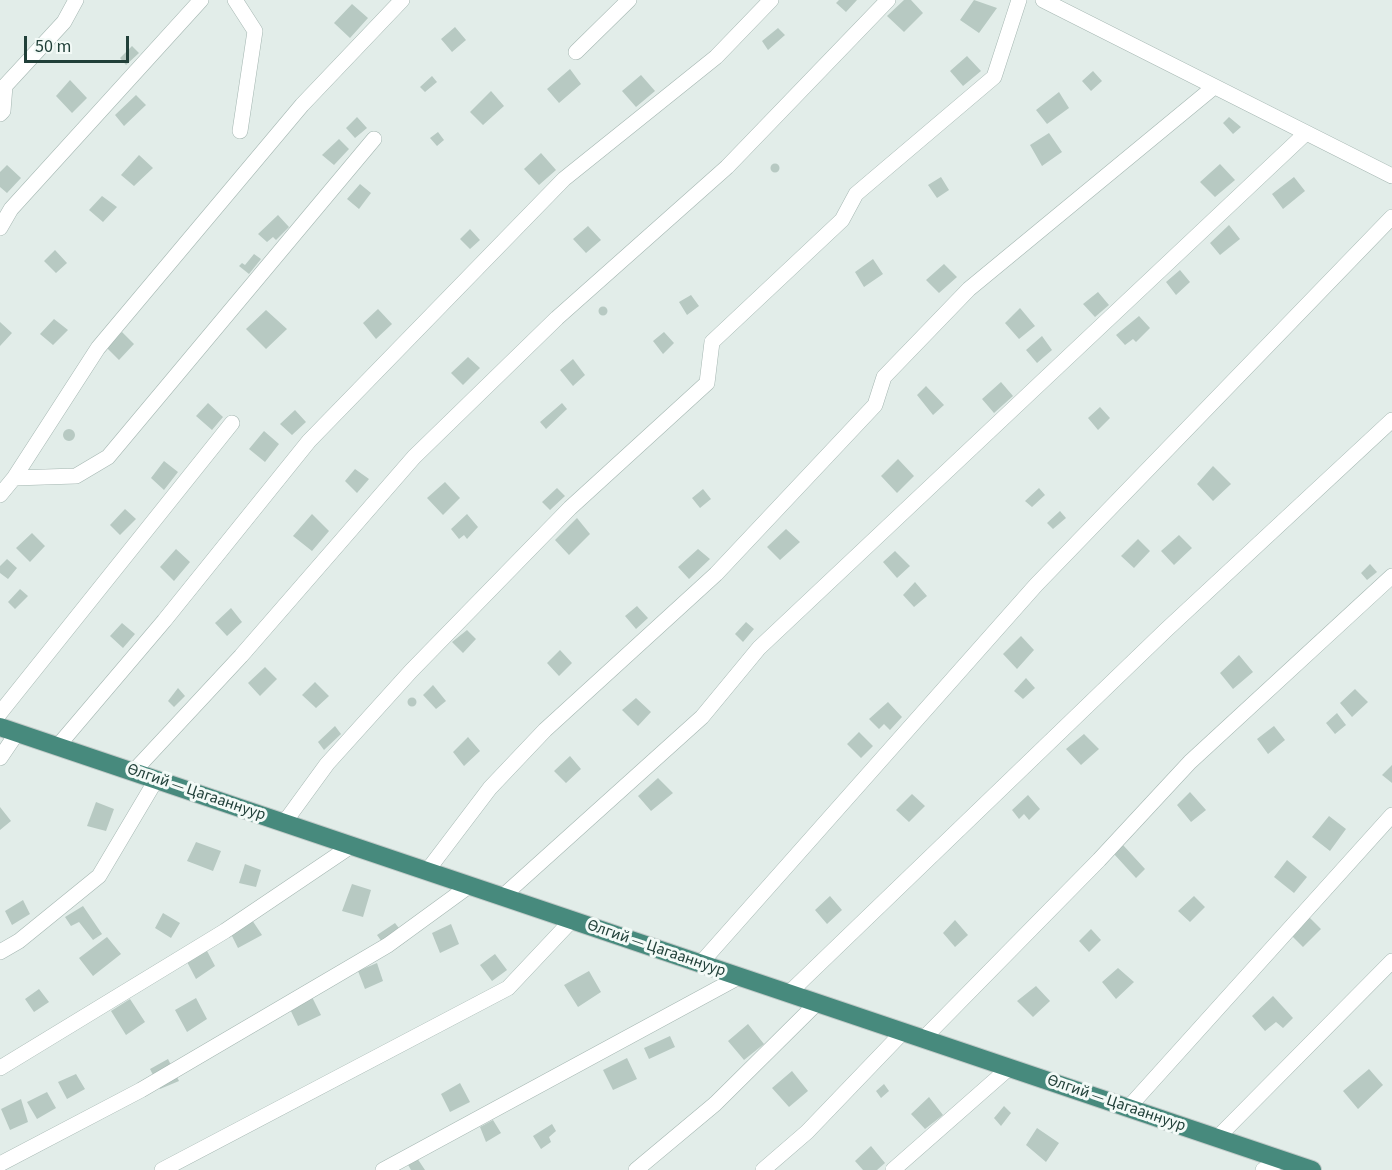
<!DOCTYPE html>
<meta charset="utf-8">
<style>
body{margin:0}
#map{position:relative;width:1392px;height:1170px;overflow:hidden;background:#e2ede9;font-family:"Source Sans 3",sans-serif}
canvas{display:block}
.scale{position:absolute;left:24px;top:36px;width:105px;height:27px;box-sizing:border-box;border:3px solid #214039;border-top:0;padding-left:8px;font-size:18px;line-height:21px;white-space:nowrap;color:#214039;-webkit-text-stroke:4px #f3faf7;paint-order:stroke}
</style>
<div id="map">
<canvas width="1392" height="1170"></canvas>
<div class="scale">50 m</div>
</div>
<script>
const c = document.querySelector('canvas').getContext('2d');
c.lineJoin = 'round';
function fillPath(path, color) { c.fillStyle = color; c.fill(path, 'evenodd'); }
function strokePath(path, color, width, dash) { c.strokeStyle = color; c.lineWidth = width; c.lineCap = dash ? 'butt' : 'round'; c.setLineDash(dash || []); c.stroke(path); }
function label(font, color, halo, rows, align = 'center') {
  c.font = font + ' "Source Sans 3",sans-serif'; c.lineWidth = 6; c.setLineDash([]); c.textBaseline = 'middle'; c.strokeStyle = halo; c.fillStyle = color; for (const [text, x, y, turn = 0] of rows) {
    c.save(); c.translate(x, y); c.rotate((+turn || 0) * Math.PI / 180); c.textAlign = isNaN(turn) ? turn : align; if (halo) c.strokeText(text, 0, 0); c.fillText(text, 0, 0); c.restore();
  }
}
fillPath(new Path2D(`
 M839,0H857L846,12L836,3Z
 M904,0H911L923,13L904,32L887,16Z
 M974,0L997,8L979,33L960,20Z
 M352,4L368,18L350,38L334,23Z
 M455,27L466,40L452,52L441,39Z
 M778,28L785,35L768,50L762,41Z
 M132,46L139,53L126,65L120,58Z
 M967,56L981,71L963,86L950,71Z
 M570,69L581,84L559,103L547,89Z
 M1093,71L1102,81L1091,91L1082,81Z
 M641,75L655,91L636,107L622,91Z
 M432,76L437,82L425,92L420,87Z
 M70,80L87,98L72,113L56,96Z
 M491,91L504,106L483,125L470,112Z
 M1059,92L1069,108L1047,124L1036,110Z
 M136,95L146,105L124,126L115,115Z
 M357,117L367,128L355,138L346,128Z
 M1229,117L1241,127L1233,134L1223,123Z
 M438,132L444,140L437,146L430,138Z
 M1049,133L1062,152L1042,166L1030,145Z
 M339,139L349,149L334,165L322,155Z
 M541,153L556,170L539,185L524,169Z
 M139,155L153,168L134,186L121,175Z
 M770.5 168a4.5 4.5 0 1 1 9 0a4.5 4.5 0 1 1-9 0Z
 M1220,164L1235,180L1215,197L1200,182Z
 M7,165L21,178L7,193L0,187V172Z
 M941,177L949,190L937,198L928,185Z
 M1294,177L1305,191L1283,209L1272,194Z
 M360,184L371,193L359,209L347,199Z
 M102,196L117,207L103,222L89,210Z
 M278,215L289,227L276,240L273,237L267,242L258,234Z
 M1229,225L1240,239L1220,255L1210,243Z
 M588,226L601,240L586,253L573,239Z
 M470,229L480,240L470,249L460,239Z
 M55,250L67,263L56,273L44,261Z
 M254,254L261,259L249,274L239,266L242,263L245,265Z
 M873,259L883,274L864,287L855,272Z
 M944,264L957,277L939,293L926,280Z
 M1180,270L1190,282L1176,295L1166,282Z
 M1098,292L1109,305L1095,317L1083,304Z
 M691,295L699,306L687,315L679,302Z
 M598.5 311a4.5 4.5 0 1 1 9 0a4.5 4.5 0 1 1-9 0Z
 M1020,308L1035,326L1019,339L1005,323Z
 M378,309L392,324L376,339L363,323Z
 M266,310L287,329L266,349L246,329Z
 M1139,316L1150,328L1136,342L1133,339L1125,345L1116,335Z
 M54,319L68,330L53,345L40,334Z
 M0,322L12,333L0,346Z
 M122,332L134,344L119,360L107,348Z
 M664,332L674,343L663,354L653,341Z
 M1042,336L1052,350L1037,363L1026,350Z
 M468,357L480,368L463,385L451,373Z
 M573,359L585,375L573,386L560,370Z
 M1001,382L1013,396L994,413L982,399Z
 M926,386L944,405L933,415L917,395Z
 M208,403L223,417L212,430L196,416Z
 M562,403L567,409L546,429L540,422Z
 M1100,407L1110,418L1098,430L1088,418Z
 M295,410L306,422L292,435L280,424Z
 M63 435a6 6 0 1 1 12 0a6 6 0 1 1-12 0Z
 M264,431L279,444L265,462L249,449Z
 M898,459L914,476L897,493L881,476Z
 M164,461L178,472L164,490L151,478Z
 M1213,466L1231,484L1213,501L1197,484Z
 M355,469L369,479L357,493L345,481Z
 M445,482L460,498L443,515L427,498Z
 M557,488L565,496L550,510L542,502Z
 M1039,488L1045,495L1032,507L1025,501Z
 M703,489L711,499L700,508L692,498Z
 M125,509L136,519L120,535L110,525Z
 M1060,511L1066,518L1053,529L1047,523Z
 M312,514L329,531L312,551L293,536Z
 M467,514L478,527L467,539L464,535L459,539L451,529Z
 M577,518L590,534L569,555L555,540Z
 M786,529L800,542L780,560L767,547Z
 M32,533L45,546L30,562L16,548Z
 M1179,535L1192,548L1174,565L1161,551Z
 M1138,539L1150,551L1134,568L1121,556Z
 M176,549L190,562L174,581L160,567Z
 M698,549L710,559L689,579L678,567Z
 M895,551L910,566L897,578L883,562Z
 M7,559L17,568L8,579L0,573V566Z
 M1370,564L1377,572L1367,580L1361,573Z
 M915,582L927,596L914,607L903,595Z
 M20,589L28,596L15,609L8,602Z
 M637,606L648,618L636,629L625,616Z
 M231,608L242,622L227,636L215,623Z
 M746,622L754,629L743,642L735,634Z
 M122,623L135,634L123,648L110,636Z
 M467,630L476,639L463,653L452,642Z
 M1021,636L1034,650L1017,669L1003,654Z
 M560,650L572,663L559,676L547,663Z
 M1239,655L1253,672L1233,689L1220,673Z
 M265,667L277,679L260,696L248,683Z
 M1026,678L1035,688L1023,699L1014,691Z
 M315,682L329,696L316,708L302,695Z
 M433,685L446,701L436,709L423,695Z
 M178,688L185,696L174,707L168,701Z
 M1355,689L1368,702L1352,717L1340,703Z
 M407.5 702a4.5 4.5 0 1 1 9 0a4.5 4.5 0 1 1-9 0Z
 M636,698L651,712L638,726L622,710Z
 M888,702L902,717L890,730L884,724L879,729L869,719Z
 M1337,713L1346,725L1335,734L1326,723Z
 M335,726L341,734L324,750L318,742Z
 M1274,726L1285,740L1268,754L1257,739Z
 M859,732L873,746L861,758L847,744Z
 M1084,734L1099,749L1081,765L1066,749Z
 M468,737L480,751L464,766L453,752Z
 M570,756L581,769L566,783L554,771Z
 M1392,765V783L1382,775Z
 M658,778L673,793L651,811L638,796Z
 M1190,792L1206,810L1191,822L1177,805Z
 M912,794L925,806L909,822L896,810Z
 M1028,795L1040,809L1029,820L1024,814L1019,819L1012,810Z
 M96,802L114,809L106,831L87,826Z
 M0,807L11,821L0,830Z
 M1329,816L1346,829L1330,851L1312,837Z
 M196,842L221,851L213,871L187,861Z
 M1123,845L1145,869L1136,878L1114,854Z
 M1287,860L1307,877L1294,893L1274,877Z
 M245,864L261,870L256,887L239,883Z
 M352,884L371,890L363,917L342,911Z
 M830,896L842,910L827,924L815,910Z
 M1194,896L1205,907L1190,922L1178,911Z
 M23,900L30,914L12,925L5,911Z
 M83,906L102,934L93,940L79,922L71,926L65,917Z
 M163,913L180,923L171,938L155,928Z
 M1308,916L1321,929L1303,947L1291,935Z
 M252,920L262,935L238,948L231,934Z
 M955,920L968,935L955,947L943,933Z
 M395,923L408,940L390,953L377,935Z
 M451,924L459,944L440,953L432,933Z
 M1091,929L1101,940L1089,952L1079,941Z
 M107,937L121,954L93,976L79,958Z
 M206,949L215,966L196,979L186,960Z
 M495,954L507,970L492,981L480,965Z
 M377,963L383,981L365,989L358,971Z
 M1118,968L1134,982L1116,999L1102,982Z
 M589,971L601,992L578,1007L564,985Z
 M1036,986L1050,1001L1033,1017L1017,1001Z
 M39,989L49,1002L34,1012L25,999Z
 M311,995L321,1015L298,1026L289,1007Z
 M1273,996L1293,1018L1283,1028L1276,1022L1265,1031L1252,1016Z
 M196,998L207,1019L187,1032L175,1010Z
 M130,999L145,1022L126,1035L111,1011Z
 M748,1024L764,1044L744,1060L728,1041Z
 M670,1036L675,1047L649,1059L644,1048Z
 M627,1058L637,1079L613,1090L603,1070Z
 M168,1059L179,1081L160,1089L150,1069Z
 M1369,1069L1383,1085L1358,1109L1343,1091Z
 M792,1071L808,1091L789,1107L772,1088Z
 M76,1074L85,1089L67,1099L58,1082Z
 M460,1083L470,1102L450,1112L441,1094Z
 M884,1084L889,1091L881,1098L876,1091Z
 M47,1092L56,1108L37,1119L27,1102Z
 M929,1097L943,1115L925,1129L911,1114Z
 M21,1099L28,1122L10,1130L1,1109Z
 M1004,1106L1011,1113L1001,1126L994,1118Z
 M493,1120L501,1133L486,1142L480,1127Z
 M552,1124L556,1131L549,1137L551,1142L541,1149L533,1136Z
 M1037,1128L1059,1143L1046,1162L1026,1145Z
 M871,1146L885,1163L877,1170H863L855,1161Z
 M417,1158L425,1170H411L407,1163Z`), '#b7c9c2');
const minor = new Path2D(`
 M235,0L255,31L240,131
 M1043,0L1392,176
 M576,52L629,0
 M0,114L3,111L5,86L64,22L76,0
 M0,228L11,209L201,0
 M14,478L76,476L108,457L374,139
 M0,495L14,478L98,348L302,105L402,0
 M0,713L232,423
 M57,747L164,621L309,441L564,179L716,57L771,0
 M0,758L17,733
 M133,772L241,656L414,457L557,318L727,167L888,0
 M284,823L327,764L411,671L570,508L707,383L712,342L842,220L856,194L994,77L1019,0
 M427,871L490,788L545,730L716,574L875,405L884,377L969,289L1214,87
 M502,897L702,717L759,648L1306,133
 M0,952L19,941L99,876L156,780
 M700,964L1036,585L1392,217
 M789,993L1166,630L1392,420
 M923,1039L1099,860L1190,762L1392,576
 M0,1068L225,931L351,846
 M1128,1108L1392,815
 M1217,1138L1392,961
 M0,1164L141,1090L388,945L469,886
 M162,1170L508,988L572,920
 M383,1170L739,977
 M636,1170L715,1104L817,1003
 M763,1170L807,1132L903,1032
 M893,1170L1009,1068
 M1263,1170L1282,1160`);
const trunk = new Path2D(`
 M0,727L1312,1170`);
strokePath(minor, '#a4b6b1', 16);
strokePath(trunk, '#c1cac8', 20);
strokePath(minor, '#fff', 15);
strokePath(trunk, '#478a7d', 18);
label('16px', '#214039', '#f3faf7', [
 ["Өлгий — Цагааннуур",196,793,19],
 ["Өлгий — Цагааннуур",656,949,19],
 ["Өлгий — Цагааннуур",1116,1104,19]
]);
</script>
